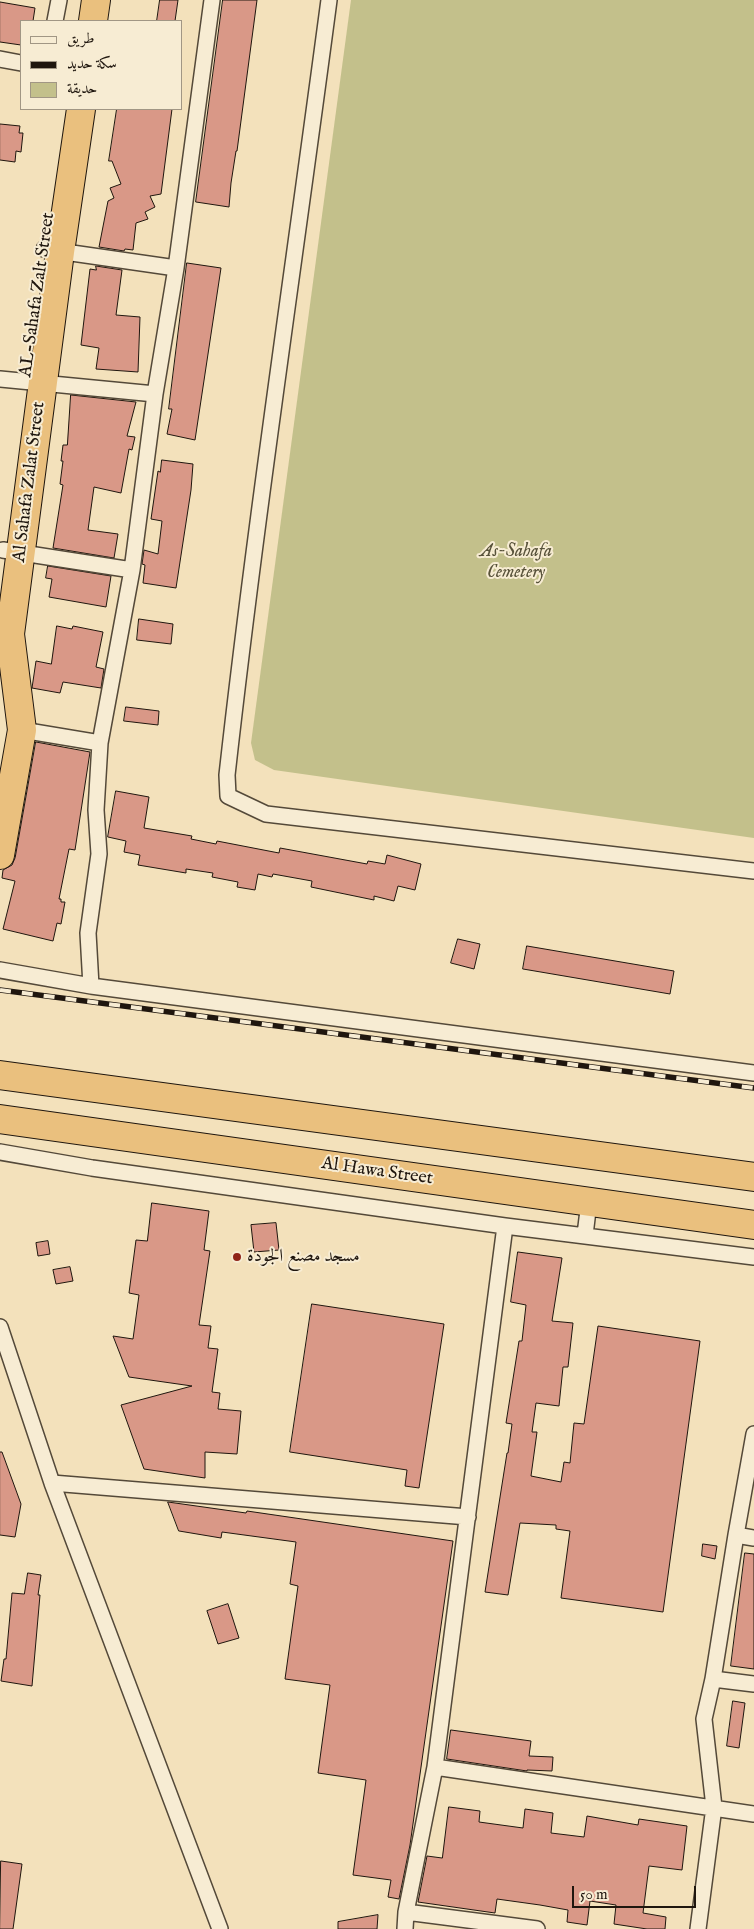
<!DOCTYPE html>
<meta charset="utf-8">
<style>
body{margin:0}
#map{position:relative;width:754px;height:1929px;overflow:hidden;background:#f3e1bb;font-family:"IM FELL English",Amiri,serif}
canvas{display:block}
.legend{position:absolute;left:20px;top:20px;width:162px;height:90px;box-sizing:border-box;background:#f7ecd3;border:1px solid #a19684;margin:0;padding:6px 9px;list-style:none;font-size:15px;color:#1f160e}
.legend li{display:flex;align-items:center;gap:10px;height:25px}
.legend b{width:25px;border:1px solid #a19684}
.scale{position:absolute;left:572px;top:1886px;width:124px;height:22px;box-sizing:border-box;border:2px solid #1f160e;border-top:0;padding-left:6px;font-size:15px;line-height:18px;white-space:nowrap;color:#1f160e;-webkit-text-stroke:4px #f7ecd3;paint-order:stroke}
</style>
<div id="map">
<canvas width="754" height="1929"></canvas>
<ul class="legend">
<li><b style="height:6px;background:#f7ecd3"></b>طريق</li>
<li><b style="height:6px;background:#1f160e"></b>سكة حديد</li>
<li><b style="height:14px;background:#c3c08b"></b>حديقة</li>
</ul>
<div class="scale">50 m</div>
</div>
<script>
const c = document.querySelector('canvas').getContext('2d');
c.lineJoin = 'round';
function fillPath(path, color) { c.fillStyle = color; c.fill(path, 'evenodd'); }
function strokePath(path, color, width, dash) { c.strokeStyle = color; c.lineWidth = width; c.lineCap = dash ? 'butt' : 'round'; c.setLineDash(dash || []); c.stroke(path); }
function label(font, color, halo, rows, align = 'center') {
  c.font = font + ' "IM FELL English",Amiri,serif'; c.lineWidth = 4; c.setLineDash([]); c.textBaseline = 'middle'; c.strokeStyle = halo; c.fillStyle = color; for (const [text, x, y, turn = 0] of rows) {
    c.save(); c.translate(x, y); c.rotate((+turn || 0) * Math.PI / 180); c.textAlign = isNaN(turn) ? turn : align; if (halo) c.strokeText(text, 0, 0); c.fillText(text, 0, 0); c.restore();
  }
}
fillPath(new Path2D(`
 M351,0H754V838L274,770L255,760L251,743Z`), '#c3c08b');
const building = new Path2D(`
 M160,0H178L175,21H157Z
 M223,0H257L237,151H236L231,183L229,207L196,202Z
 M0,2L35,8L33,21H21V45L0,42Z
 M117,109H172L161,194L150,196L155,207L145,212L148,219L136,223L133,250L125,249L124,251L99,247L108,201L114,198L110,188L121,184L112,161H109Z
 M0,124L20,126L19,133H23L21,152L16,151L15,162L0,160Z
 M187,263L221,268L195,440L167,434L172,409H169Z
 M96,266L122,270L116,315L140,317L138,372L96,369L99,348L81,345L90,269L96,270Z
 M71,395L136,402L127,436L135,437L132,450L129,449L121,493L94,487L88,530L118,534L114,558L53,548L63,485L60,484L63,461H61L63,445H67Z
 M162,460L193,464L191,490L176,588L143,583L145,565L142,564L144,550L158,554L162,521L151,519L158,471L160,472Z
 M48,566L111,576L106,607L49,597L52,579L46,578Z
 M139,619L173,624L171,644L137,640Z
 M57,626L72,629L73,626L103,632L96,667L104,669L101,688L63,682L60,693L32,688L36,661L51,664Z
 M126,707L159,711L158,725L124,721Z
 M36,742L90,752L75,850L69,849L59,899H61V902H65L61,924L57,923L53,941L3,929L15,881L2,878L3,870L12,865L15,858Z
 M116,791L149,797L144,828L192,836L191,839L216,844L217,841L279,853L280,848L367,864L368,861L385,864L387,855L421,864L415,890L398,886L394,901L374,896V900L311,887L312,881L273,874L272,877L258,874L255,890L237,887L238,882L212,877L213,873L186,869V873L138,865L140,855L124,852L126,841L108,837Z
 M458,939L480,944L474,969L451,963Z
 M527,946L674,971L670,994L523,969Z
 M152,1203L209,1211L204,1250L210,1251L199,1325L211,1326L208,1348L218,1349L212,1392L220,1393L218,1409L241,1411L237,1454L205,1452V1478L144,1469L121,1405L192,1386L129,1377L113,1336L133,1339L139,1295L129,1293L136,1240L147,1241Z
 M276,1223L279,1250L254,1252L251,1225Z
 M48,1241L50,1254L38,1256L36,1243Z
 M518,1252L562,1258L552,1321L573,1323L568,1367H563L559,1406L536,1403L532,1432H537L531,1476L561,1482L564,1462L570,1463L574,1423L584,1424L598,1326L700,1341L663,1612L561,1598L570,1531L556,1529V1525L520,1523L508,1595L485,1592L507,1453H508L512,1424L506,1423L519,1341H522L526,1305L511,1302Z
 M70,1267L73,1281L56,1284L53,1270Z
 M312,1304L444,1324L419,1488L405,1486L407,1470L290,1452Z
 M0,1452H2L21,1504L15,1537L0,1535Z
 M168,1502L246,1513L247,1511L453,1541L410,1845L399,1899L388,1897L391,1880L353,1875L366,1780L318,1773L330,1685L285,1679L298,1586L290,1584L296,1542L222,1532L221,1538L179,1531Z
 M703,1544L717,1546L715,1559L702,1556Z
 M745,1553L754,1554V1669L731,1666Z
 M28,1573L41,1575L38,1595H40L32,1686L1,1681L4,1659H6L12,1593L24,1594Z
 M228,1604L239,1638L218,1644L207,1611Z
 M733,1701L745,1703L739,1748L727,1746Z
 M451,1730L531,1741L529,1756L553,1757L552,1771L527,1770V1771L447,1759Z
 M449,1807L480,1811L479,1822L523,1828L525,1809L553,1813L551,1833L584,1837L587,1816L638,1825L639,1819L687,1826L682,1870L649,1866L643,1913L666,1917L665,1929H647L614,1924L616,1905L590,1901L587,1925L567,1922L568,1910L540,1905L497,1899L495,1913L418,1902L427,1856L442,1858Z
 M1,1861L22,1864L13,1929H0Z
 M378,1915L377,1929H338V1922Z`);
fillPath(building, '#d99887');
strokePath(building, '#1f160e', 1);
const street = new Path2D(`
 M329,0C295,258 256,516 227,775L228,796L266,814L754,871
 M55,21L59,0
 M0,59L21,63
 M44,249L176,268
 M0,379L155,394
 M3,550L132,570
 M22,730L100,743
 M0,970L91,986L754,1073
 M91,986L88,933L99,854L96,810L100,743L132,570L155,394L176,268L212,0
 M0,1152L92,1168L505,1226L754,1257
 M585,1235L589,1202
 M0,1327L52,1483L220,1929
 M52,1483L468,1517
 M736,1535L754,1538
 M713,1679L754,1684
 M435,1767L754,1814
 M406,1912L537,1929
 M405,1929L406,1912L435,1767L505,1226
 M698,1929L714,1807L704,1719L713,1679L736,1535L754,1434`);
const highway = new Path2D(`
 M93,21L96,0
 M0,855L22,730L10,634L60,252L81,109
 M0,1075L754,1177
 M0,1119L754,1225`);
strokePath(street, '#544939', 18);
strokePath(highway, '#1f160e', 30);
strokePath(street, '#f7ecd3', 15);
strokePath(highway, '#eac07e', 28);
const rail = new Path2D(`
 M0,990L754,1088`);
strokePath(rail, '#1f160e', 5.5);
strokePath(rail, '#f7ecd3', 4, [11]);
for (const [x, y, r, color] of [
 [237,1257,5,"#8f2418"]
]) { const dot = new Path2D(); dot.arc(x, y, r, 0, 2 * Math.PI); c.fillStyle = color; c.fill(dot); strokePath(dot, '#f7ecd3', 2); }
label('18px', '#1f160e', '#f7ecd3', [
 ["AL-Sahafa Zalt Street",38,295,-82],
 ["Al Sahafa Zalat Street",30,482,-83],
 ["Al Hawa Street",377,1172,8]
]);
label('italic 18px', '#58523a', '#f7ecd3', [
 ["As-Sahafa",516,552],
 ["Cemetery",516,573]
]);
label('18px', '#1f160e', '#f7ecd3', [
 ["مسجد مصنع الجودة",247,1257]
], 'left');
</script>
